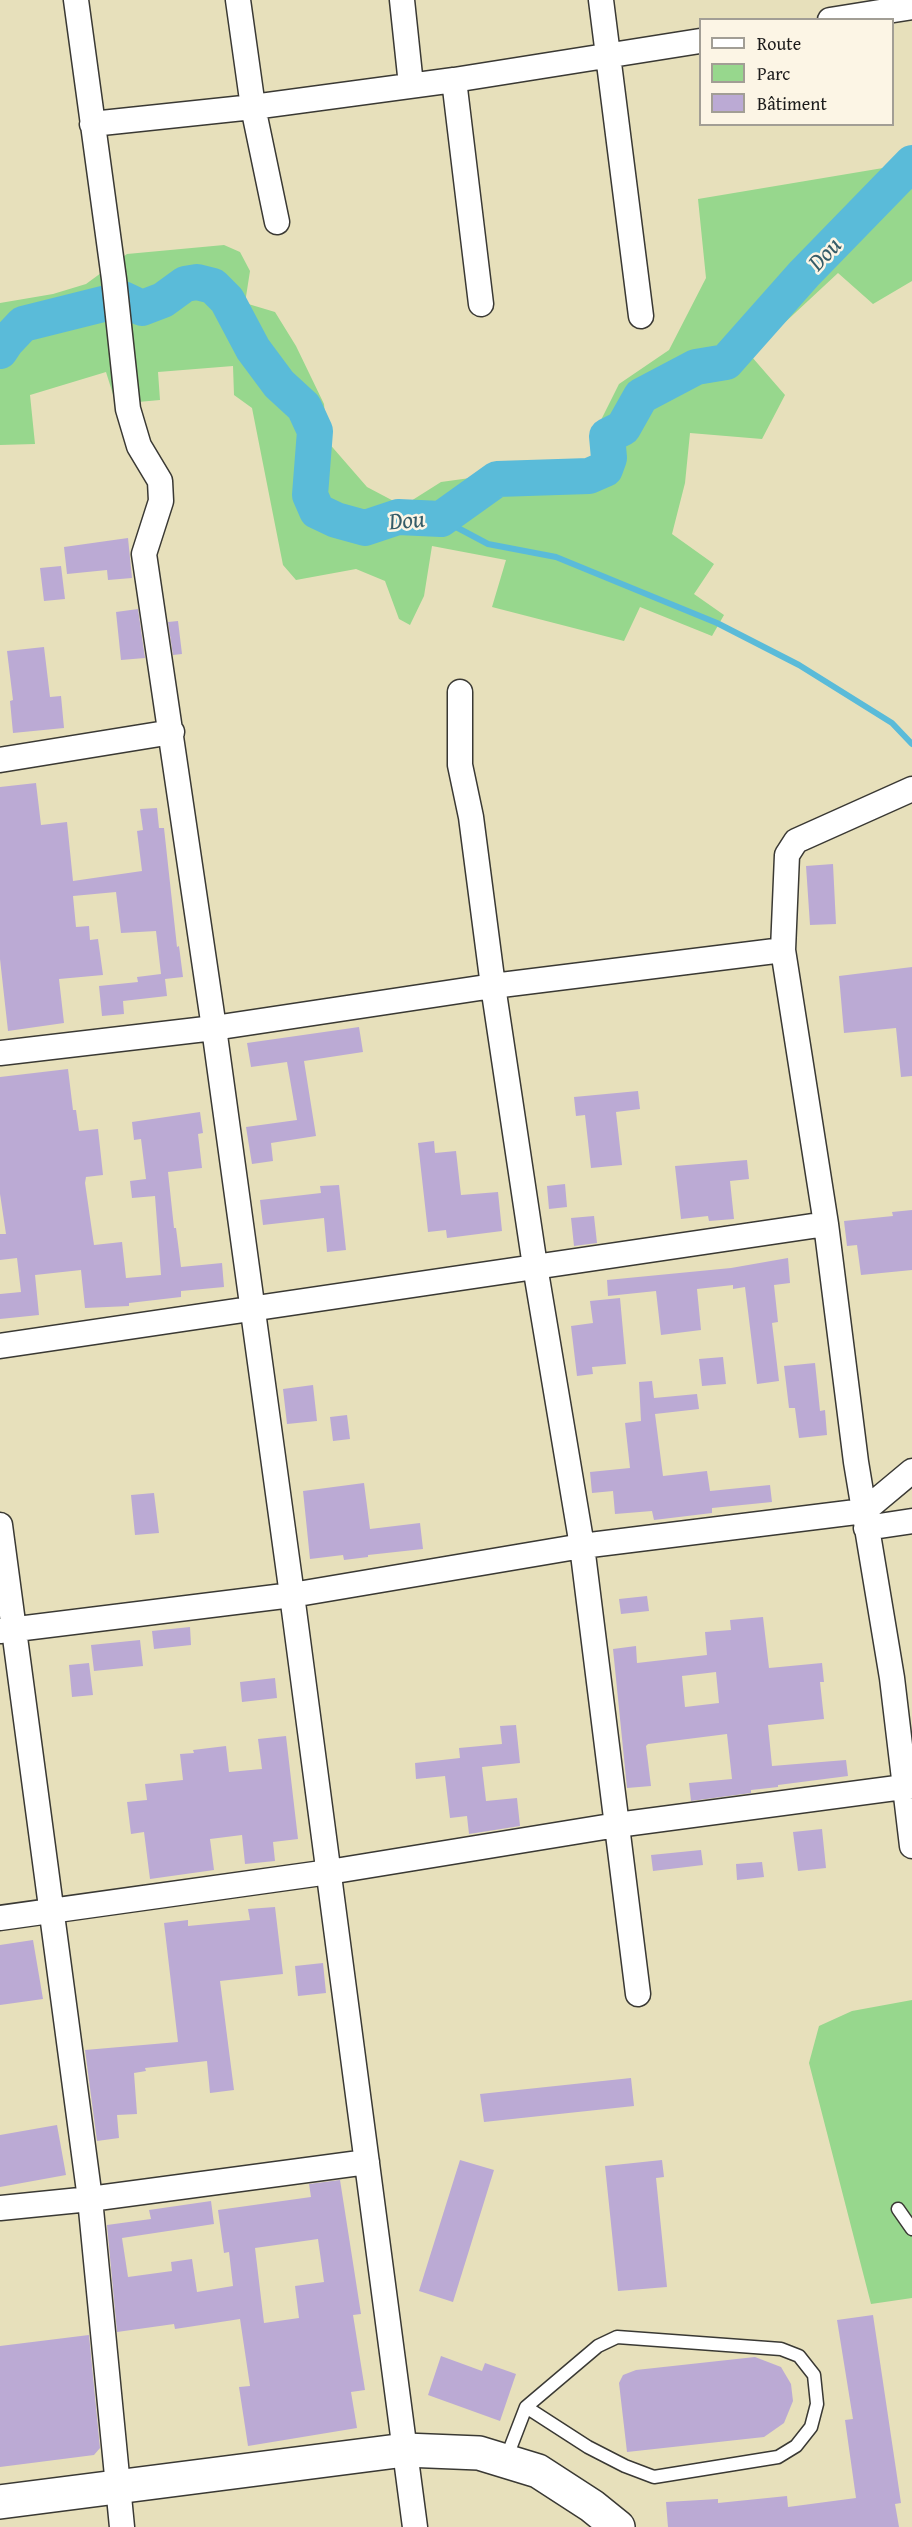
<!DOCTYPE html>
<meta charset="utf-8">
<style>
body{margin:0}
#map{position:relative;width:912px;height:2527px;overflow:hidden;background:#e7e0bb;font-family:"Gentium Book Plus",serif}
canvas{display:block}
.legend{position:absolute;left:699px;top:18px;width:195px;height:108px;box-sizing:border-box;background:#fcf5e5;border:2px solid #a29e95;margin:0;padding:8px 10px;list-style:none;font-size:18px;color:#1c1c1c}
.legend li{display:flex;align-items:center;gap:12px;height:30px}
.legend b{width:30px;border:2px solid #a29e95}
</style>
<div id="map">
<canvas width="912" height="2527"></canvas>
<ul class="legend">
<li><b style="height:8px;background:#fff"></b>Route</li>
<li><b style="height:16px;background:#97d78d"></b>Parc</li>
<li><b style="height:16px;background:#bbaad4"></b>Bâtiment</li>
</ul>
</div>
<script>
const ctx = document.querySelector('canvas').getContext('2d');
ctx.lineJoin = 'round';
function fillPath(path, color) { ctx.fillStyle = color; ctx.fill(path, 'evenodd'); }
const shape = rows => new Path2D(rows.map(r => 'M' + r).join(''));
function trace(path, color, width, dash) { ctx.strokeStyle = color; ctx.lineWidth = width; ctx.lineCap = dash ? 'butt' : 'round'; ctx.setLineDash(dash || []); ctx.stroke(path); }
function drawText(font, color, halo, rows, align = 'center') {
  ctx.font = font + ' "Gentium Book Plus",serif'; ctx.lineWidth = 5; ctx.setLineDash([]); ctx.textBaseline = 'middle'; ctx.strokeStyle = halo; ctx.fillStyle = color; for (const [text, x, y, turn = 0] of rows) {
    ctx.save(); ctx.translate(x, y); ctx.rotate((+turn || 0) * Math.PI / 180); ctx.textAlign = isNaN(turn) ? turn : align; if (halo) ctx.strokeText(text, 0, 0); ctx.fillText(text, 0, 0); ctx.restore();
  }
}
const green = shape([
 [912,147,912,281,873,304,838,273,780,327,771,320,745,349,785,395,762,439,690,433,685,483,672,534,714,564,694,594,724,615,712,636,640,607,624,641,492,607,506,560,432,546,424,596,410,625,399,619,385,581,356,569,296,580,283,565,252,408,234,395,233,366,158,372,160,400,116,404,106,372,30,395,35,444,0,445,0,303,53,294,86,284,127,254,224,245,240,252,250,271,245,303,275,312,296,346,324,404,327,441,367,487,403,506,441,482,601,460,601,420,619,384,669,350,706,278,698,199,889,167],
 [912,2000,912,2298,871,2304,809,2063,819,2026,852,2011]
]);
const stream = shape([
 [441,519,488,544,556,557,717,623,799,665,892,723,912,744]
]);
const river = shape([
 [0,351,6,342,23,324,123,299,142,308,163,300,185,284,197,282,213,286,227,300,253,349,279,384,304,407,315,431,310,495,317,511,336,520,365,528,398,517,441,519,497,479,589,476,605,469,609,458,607,436,623,428,641,396,696,367,726,362,804,274,912,163]
]);
const building = shape([
 [128,538,132,578,108,580,107,570,67,574,64,547],
 [61,566,65,599,44,601,40,568],
 [138,609,145,658,121,660,116,612],
 [178,621,182,654,173,655,168,622],
 [44,647,50,697,61,696,64,728,13,733,10,701,13,700,7,651],
 [36,783,41,825,67,822,73,881,142,871,137,831,143,830,140,809,157,808,159,828,164,828,177,947,179,946,183,977,165,979,167,996,123,1001,124,1014,102,1016,99,986,138,982,137,977,161,974,156,931,121,933,116,892,73,896,76,927,89,926,90,940,98,939,103,975,59,979,64,1023,8,1031,0,959,0,787],
 [833,864,836,924,810,925,806,866],
 [912,967,912,1076,901,1077,896,1028,844,1033,839,976],
 [359,1027,363,1052,304,1061,316,1136,271,1143,273,1161,252,1164,246,1127,297,1120,287,1062,251,1067,247,1043],
 [68,1069,73,1110,76,1110,79,1131,98,1129,103,1175,86,1177,85,1183,94,1245,122,1242,126,1278,161,1275,155,1196,132,1198,130,1181,146,1179,141,1139,134,1140,132,1122,200,1112,203,1133,198,1134,202,1168,168,1172,174,1228,176,1228,181,1267,222,1263,224,1287,181,1291,181,1297,129,1303,129,1306,85,1308,81,1270,35,1275,39,1315,0,1319,0,1294,21,1292,17,1258,0,1260,0,1234,6,1234,0,1194,0,1077],
 [638,1091,640,1109,616,1112,622,1165,591,1168,585,1115,576,1116,574,1097],
 [434,1141,435,1153,456,1151,461,1195,498,1192,502,1231,447,1238,446,1230,428,1232,418,1143],
 [747,1160,749,1179,730,1181,734,1219,709,1221,708,1216,681,1219,675,1166],
 [565,1184,567,1207,549,1209,547,1186],
 [339,1185,346,1250,327,1252,324,1218,263,1225,260,1200,321,1193,320,1186],
 [912,1210,912,1270,861,1275,857,1245,847,1246,844,1221,893,1216,892,1212],
 [594,1216,597,1243,574,1246,571,1218],
 [788,1258,790,1283,774,1285,778,1322,772,1323,779,1381,757,1384,745,1287,733,1289,733,1285,697,1289,701,1330,661,1335,656,1291,608,1296,607,1280,731,1268],
 [620,1298,626,1364,592,1367,593,1374,577,1376,571,1326,593,1323,590,1301],
 [723,1357,726,1384,702,1386,699,1359],
 [815,1363,820,1411,825,1410,827,1435,799,1438,795,1408,789,1408,784,1366],
 [652,1381,654,1398,697,1394,699,1409,655,1414,663,1476,707,1471,710,1491,770,1485,772,1502,712,1508,712,1513,654,1520,652,1511,615,1514,613,1491,592,1493,590,1472,630,1468,625,1423,641,1421,639,1382],
 [313,1385,317,1421,287,1424,283,1389],
 [347,1415,350,1439,333,1441,330,1417],
 [364,1483,370,1529,420,1523,423,1549,368,1555,368,1557,344,1560,343,1555,310,1559,303,1491],
 [154,1493,159,1533,135,1535,131,1495],
 [647,1596,649,1611,621,1614,619,1599],
 [763,1617,769,1668,822,1663,824,1682,820,1682,824,1719,768,1725,772,1766,846,1760,848,1776,778,1785,778,1787,751,1790,751,1793,691,1801,689,1783,732,1779,727,1734,648,1744,646,1746,651,1786,627,1788,613,1649,636,1646,637,1663,707,1655,705,1632,731,1630,730,1620],
 [716,1672,719,1703,685,1707,682,1676],
 [190,1627,191,1645,154,1649,152,1631],
 [140,1640,143,1666,94,1671,91,1645],
 [89,1663,93,1695,72,1697,69,1665],
 [275,1678,277,1698,242,1702,240,1682],
 [516,1725,520,1763,482,1767,486,1801,517,1798,520,1826,469,1834,467,1816,450,1818,445,1776,416,1779,415,1763,460,1758,459,1748,502,1744,500,1726],
 [286,1736,298,1839,273,1842,275,1861,245,1864,242,1835,210,1839,214,1870,150,1879,144,1832,131,1834,127,1802,147,1800,145,1784,183,1780,180,1754,194,1753,193,1750,226,1746,229,1772,262,1769,258,1739],
 [822,1829,826,1868,798,1871,793,1832],
 [701,1850,703,1865,653,1871,651,1855],
 [762,1862,764,1877,737,1880,736,1864],
 [275,1907,283,1974,220,1981,234,2090,210,2093,207,2061,145,2068,146,2071,134,2073,137,2114,117,2115,119,2138,97,2141,85,2050,178,2042,164,1923,188,1920,188,1926,250,1920,248,1909],
 [33,1940,43,1999,0,2005,0,1945],
 [323,1963,326,1993,298,1996,295,1966],
 [631,2078,634,2106,484,2122,480,2094],
 [57,2125,66,2175,0,2187,0,2135],
 [460,2160,494,2170,453,2302,419,2291],
 [662,2160,664,2177,656,2178,667,2287,618,2291,605,2166],
 [340,2180,361,2314,353,2315,365,2390,351,2392,357,2428,248,2446,239,2387,250,2386,240,2319,175,2329,174,2324,117,2332,107,2225,151,2219,149,2210,211,2201,214,2224,122,2238,128,2277,172,2271,171,2262,192,2259,197,2292,233,2286,229,2252,224,2253,218,2210,311,2197,309,2184],
 [318,2239,324,2282,295,2286,299,2318,264,2323,255,2248],
 [873,2315,901,2503,895,2504,899,2527,668,2527,666,2502,718,2499,718,2503,787,2496,788,2507,856,2498,845,2420,853,2419,837,2320],
 [89,2335,100,2448,94,2455,0,2467,0,2346],
 [441,2356,482,2371,485,2363,516,2374,500,2421,428,2395],
 [755,2357,781,2367,791,2384,793,2401,784,2423,764,2437,627,2452,619,2383,623,2375,636,2370]
]);
const service = shape([
 [898,2209,912,2229],
 [506,2459,526,2407,598,2346,617,2337,781,2349,799,2356,814,2375,817,2404,811,2427,796,2446,778,2457,654,2477,625,2466,588,2447,526,2407]
]);
const minor = shape([
 [76,0,114,279,128,409,139,446,160,481,161,501,144,554,214,1028,292,1595,415,2527],
 [238,0,253,107,277,222],
 [402,0,411,85],
 [601,0,641,316],
 [830,20,912,7],
 [454,80,481,304],
 [92,124,253,107,454,80,700,41],
 [460,692,460,765,471,817,493,986,535,1266,582,1546,638,1994],
 [0,760,172,732],
 [912,789,796,841,787,855,783,950,826,1224,856,1462,892,1678,912,1846],
 [0,1053,214,1028,493,986,783,950],
 [0,1346,826,1224],
 [0,1525,90,2199,122,2527],
 [866,1528,912,1521],
 [0,1631,292,1595,582,1546,864,1511,912,1471],
 [0,1918,329,1872,617,1825,912,1786],
 [0,2208,90,2199,367,2162]
]);
const primary = shape([
 [0,2502,405,2450,479,2453,538,2471,592,2506,618,2527]
]);
const waterNames = [
 ["Dou",826,255,-47],
 ["Dou",407,522,-5]
];
fillPath(green, '#97d78d');
trace(stream, '#5abbd9', 6);
trace(river, '#5abbd9', 36);
fillPath(building, '#bbaad4');
trace(service, '#3a3934', 15);
trace(minor, '#3a3934', 27);
trace(primary, '#3a3934', 36);
trace(service, '#fff', 12);
trace(minor, '#fff', 24);
trace(primary, '#fff', 33);
drawText('italic 24px', '#355c68', '#fcf5e5', waterNames);
</script>
